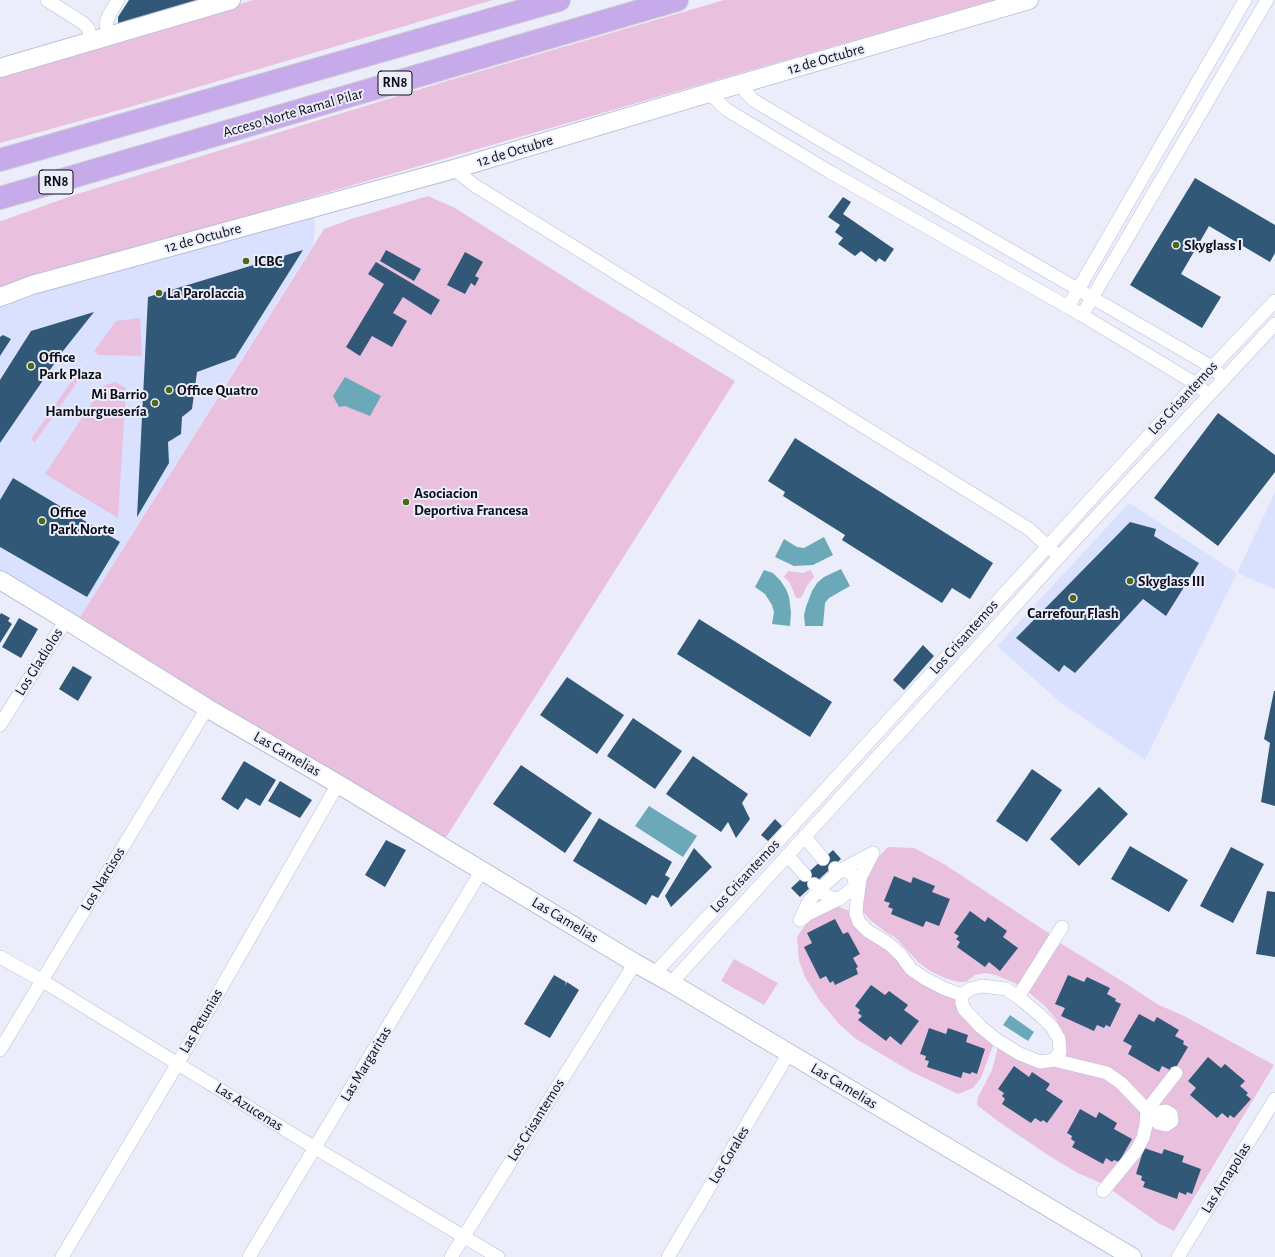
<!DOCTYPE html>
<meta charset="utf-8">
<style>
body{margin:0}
canvas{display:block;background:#ebeefa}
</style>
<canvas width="1275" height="1257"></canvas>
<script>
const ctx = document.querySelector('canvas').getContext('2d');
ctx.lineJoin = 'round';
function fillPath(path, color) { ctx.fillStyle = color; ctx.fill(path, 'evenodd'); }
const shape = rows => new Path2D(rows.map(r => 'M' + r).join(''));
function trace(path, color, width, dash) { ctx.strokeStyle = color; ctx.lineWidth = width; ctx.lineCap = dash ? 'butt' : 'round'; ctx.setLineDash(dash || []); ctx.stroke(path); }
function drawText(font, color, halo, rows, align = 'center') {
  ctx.font = font + ' "Alegreya Sans",sans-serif'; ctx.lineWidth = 4; ctx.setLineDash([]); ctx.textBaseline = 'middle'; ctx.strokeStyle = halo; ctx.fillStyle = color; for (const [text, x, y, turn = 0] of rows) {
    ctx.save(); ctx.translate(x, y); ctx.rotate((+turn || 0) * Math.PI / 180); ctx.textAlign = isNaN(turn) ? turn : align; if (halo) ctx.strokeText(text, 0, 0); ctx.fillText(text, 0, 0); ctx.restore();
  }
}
const built = shape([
 [314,214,315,230,313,245,77,622,0,576,0,305,33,291],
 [1275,492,1275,589,1237,573,1145,760,1060,702,997,646,1129,503,1237,573]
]);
const green = shape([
 [253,0,493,0,130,107,0,143,0,75],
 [724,0,993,0,146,245,41,272,0,287,0,221,1,221,77,194,460,77],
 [428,196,455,208,593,295,735,381,445,839,77,622,324,229,351,219],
 [140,318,142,356,98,355,94,351,116,321],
 [76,375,80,378,35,442,31,439],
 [115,382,126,388,118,518,45,474,103,386],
 [811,570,814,577,807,586,801,598,796,598,790,583,784,577,788,571,803,573],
 [888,847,914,848,944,864,1050,934,1019,985,996,975,985,973,975,975,966,982,959,982,945,978,930,971,918,962,895,937,887,933,870,920,863,912,862,900,867,871,872,864],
 [839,907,847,910,855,915,907,963,948,987,985,1039,994,1043,981,1078,973,1088,958,1094,910,1071,856,1039,839,1024,820,1001,805,977,799,961,797,937,808,921,825,911],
 [1060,943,1122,981,1157,1004,1184,1016,1274,1065,1174,1231,1158,1223,1103,1184,1078,1173,1051,1157,999,1122,977,1105,978,1097,992,1070,998,1047,1004,1048,1036,1063,1058,1065,1069,1069,1096,1071,1112,1077,1139,1103,1147,1119,1152,1122,1156,1128,1163,1130,1171,1129,1178,1121,1176,1114,1174,1108,1168,1105,1156,1106,1152,1103,1163,1090,1173,1071,1145,1101,1121,1077,1112,1071,1102,1067,1064,1060,1060,1050,1064,1042,1062,1030,1055,1018,1044,1005,1028,992],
 [734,959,778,983,764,1005,721,981]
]);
const water = shape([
 [345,377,381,396,370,416,345,406,339,407,333,396],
 [824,537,833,555,813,565,794,566,775,557,784,539,797,547,804,548],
 [841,569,850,586,829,598,825,603,823,626,805,626,804,615,806,607,812,591,817,583,824,577],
 [764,570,773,573,780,580,786,589,789,597,791,612,790,626,772,624,774,612,772,605,765,594,755,587],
 [649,806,697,836,683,857,635,826],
 [1010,1015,1034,1032,1028,1041,1003,1025]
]);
const building = shape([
 [129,0,203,0,118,26,118,17],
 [1195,178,1275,225,1275,253,1270,262,1209,226,1181,274,1221,297,1202,328,1130,285],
 [843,197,851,202,843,214,894,249,885,262,879,258,876,262,861,251,855,256,838,244,843,238,835,232,840,225,828,217],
 [303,250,235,358,197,372,192,409,182,417,181,434,168,442,169,463,137,517,148,297],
 [386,250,421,269,414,281,380,261],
 [465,252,483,262,475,276,479,278,475,286,471,283,465,294,447,285],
 [376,262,440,300,431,315,403,297,393,313,407,321,392,347,372,336,360,356,346,347,384,284,368,274],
 [94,312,63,351,0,443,0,380,31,331],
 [3,335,11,339,0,356,0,337],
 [1218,413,1275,455,1275,472,1218,546,1154,498],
 [795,438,993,563,970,599,952,588,942,603,842,540,845,535,783,496,785,492,768,481],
 [13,478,120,542,87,597,0,547,0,500],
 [1130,522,1156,529,1154,536,1199,563,1166,616,1143,599,1075,673,1064,665,1059,672,1016,638],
 [1,613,10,618,8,621,12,624,0,643,0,615],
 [19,618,38,629,21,658,2,647],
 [699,619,832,702,810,737,677,654],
 [923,645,934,656,904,690,893,680],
 [73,666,92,677,78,701,59,689],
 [567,677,624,715,597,754,540,715],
 [1274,691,1275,691,1275,806,1261,802,1270,743,1264,739],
 [633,718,682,751,655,789,607,756],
 [693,756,748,794,742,803,750,819,736,838,728,822,721,832,666,794],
 [244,761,276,780,260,806,246,798,238,810,221,799],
 [521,765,592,813,565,853,493,804],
 [1032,769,1062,790,1027,842,996,821],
 [280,781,312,800,300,818,268,801],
 [1099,787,1128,814,1079,866,1050,839],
 [599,818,672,862,665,875,670,878,658,898,652,895,646,905,573,861],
 [775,819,782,826,768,841,761,835],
 [386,840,406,850,385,887,365,875],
 [1130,846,1188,880,1169,912,1111,879],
 [1231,847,1264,864,1233,923,1200,906],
 [694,848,712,867,671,907,665,896],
 [833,850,841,859,800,897,791,888],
 [894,876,911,883,913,877,935,886,932,892,950,899,939,926,926,921,923,927,891,914,893,909,888,907,890,903,884,901],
 [1267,891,1275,892,1275,957,1256,954],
 [970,911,985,922,988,917,1007,931,1003,937,1018,948,1000,971,989,962,985,967,957,947,960,942,956,939,959,936,954,933],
 [835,919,843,934,848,932,860,954,853,958,858,967,856,968,858,974,835,985,833,981,830,983,826,976,820,979,804,947,812,943,807,933],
 [554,975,566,982,565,986,567,982,579,990,550,1038,524,1024],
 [1068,975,1084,982,1087,977,1110,988,1107,994,1116,999,1115,1001,1121,1004,1110,1027,1106,1025,1104,1028,1097,1025,1094,1031,1061,1016,1065,1008,1055,1004],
 [871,985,885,995,889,991,908,1005,904,1010,919,1021,901,1045,890,1036,886,1041,858,1020,862,1016,858,1013,860,1010,855,1006],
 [1139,1014,1154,1022,1157,1017,1179,1030,1175,1036,1184,1041,1183,1044,1188,1047,1175,1069,1171,1067,1170,1070,1162,1066,1159,1072,1128,1054,1132,1046,1123,1041],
 [929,1028,946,1034,948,1028,968,1035,966,1042,985,1049,977,1074,972,1072,970,1074,963,1072,961,1078,927,1067,929,1061,925,1060,926,1056,920,1054],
 [1208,1057,1221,1068,1225,1064,1245,1081,1240,1086,1248,1093,1246,1095,1251,1099,1234,1118,1230,1115,1228,1118,1222,1113,1217,1118,1190,1095,1196,1088,1188,1081],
 [1014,1066,1029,1077,1032,1072,1050,1084,1046,1090,1063,1101,1047,1123,1043,1120,1041,1122,1035,1118,1031,1123,1002,1104,1005,1099,1002,1096,1004,1093,998,1089],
 [1080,1109,1096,1118,1099,1112,1117,1123,1114,1129,1132,1139,1119,1162,1114,1160,1112,1162,1106,1158,1103,1164,1072,1147,1075,1142,1071,1139,1072,1136,1067,1133],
 [1144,1148,1162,1154,1164,1149,1184,1156,1182,1162,1201,1169,1192,1194,1187,1192,1186,1195,1179,1192,1177,1199,1143,1187,1145,1182,1141,1180,1142,1176,1136,1174]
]);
const street = shape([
 [47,0,83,23,88,28,92,41],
 [108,36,106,23,109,15,118,0],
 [740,85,753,100,841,152,1212,367,1218,373],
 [709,93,727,110,830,172,1082,315,1196,384,1202,389],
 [454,169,474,185,1029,529,1053,551],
 [1068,307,1245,0],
 [1082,315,1267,0],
 [0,725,66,620],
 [804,836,823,859],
 [787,855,805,875],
 [860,880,857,901,856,914,859,922,868,931,889,944,900,954,911,969,924,978,943,988,962,995,962,1003,964,1009,981,1027,997,1040,1020,1054,1040,1062,1054,1060,1107,1073,1121,1083,1147,1110,1146,1125,1143,1138,1136,1151,1103,1191],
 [814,884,824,894,831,898,839,899,856,886,853,875,849,872,835,868],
 [856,886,873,853],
 [800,920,809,901,819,890,841,870,873,853],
 [800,920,808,914,839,899],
 [0,957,41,980,315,1148,498,1257],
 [654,974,782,837,1196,384,1275,301],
 [671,983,977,648,1059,557,1275,324],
 [962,995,970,989,982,986,1006,989,1018,997,1040,1015,1052,1027,1059,1039,1060,1052,1054,1060],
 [1018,997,1062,927],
 [0,1050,207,708],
 [1151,1113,1166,1111,1171,1114,1172,1121,1166,1125,1158,1123,1151,1113,1147,1110,1176,1073],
 [62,1257,178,1063,338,784],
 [249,1257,482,870],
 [451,1257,635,963],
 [668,1257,789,1053],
 [1178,1257,1275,1099]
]);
const secondary = shape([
 [0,68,231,0],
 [0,297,32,285,454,169,709,93,1029,0],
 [0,580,66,620,207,708,338,784,635,963,671,983,1132,1257]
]);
const highway = shape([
 [0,160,559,0],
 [0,198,677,0]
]);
const markers = [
 [1176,245,4,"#506716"],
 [246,261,4,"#506716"],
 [159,293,4,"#506716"],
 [31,366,4,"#506716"],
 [169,390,4,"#506716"],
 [155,403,4,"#506716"],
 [406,502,4,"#506716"],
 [42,521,4,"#506716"],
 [1130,581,4,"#506716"],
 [1073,598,4,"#506716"]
];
const shields = [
 [395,83,34],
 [56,182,34]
];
const shieldNames = [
 ["RN8",395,83],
 ["RN8",56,182]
];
const streetNames = [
 ["12 de Octubre",826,59,-16],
 ["Acceso Norte Ramal Pilar",293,113,-16],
 ["12 de Octubre",515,151,-17],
 ["12 de Octubre",203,238,-15],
 ["Los Crisantemos",1183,398,-47],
 ["Los Crisantemos",964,637,-48],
 ["Los Gladiolos",39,662,-58],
 ["Las Camelias",287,754,30],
 ["Los Crisantemos",745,876,-47],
 ["Los Narcisos",103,879,-59],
 ["Las Camelias",565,920,31],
 ["Las Petunias",201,1021,-60],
 ["Las Margaritas",366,1064,-59],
 ["Las Camelias",844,1086,31],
 ["Las Azucenas",249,1107,32],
 ["Los Crisantemos",536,1120,-58],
 ["Los Corales",729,1155,-59],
 ["Las Amapolas",1226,1178,-58]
];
const poiNames = [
 ["Skyglass I",1184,245],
 ["ICBC",254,261],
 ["La Parolaccia",167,293],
 ["Office",39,357],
 ["Park Plaza",39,374],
 ["Office Quatro",177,390],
 ["Mi Barrio",147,394,"right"],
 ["Hamburguesería",147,411,"right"],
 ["Asociacion",414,493],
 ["Deportiva Francesa",414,510],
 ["Office",50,512],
 ["Park Norte",50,529],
 ["Skyglass III",1138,581],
 ["Carrefour Flash",1073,613,"center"]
];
fillPath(built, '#dae1fe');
fillPath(green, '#e9c1de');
fillPath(water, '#6ba9b8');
fillPath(building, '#325878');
trace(street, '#b7beda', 14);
trace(secondary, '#b7beda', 20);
trace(highway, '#cecfd1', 24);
trace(street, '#fff', 13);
trace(secondary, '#fff', 18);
trace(highway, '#c7aae9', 22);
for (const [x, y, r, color] of markers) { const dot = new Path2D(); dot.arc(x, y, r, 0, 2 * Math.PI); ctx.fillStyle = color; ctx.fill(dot); trace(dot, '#ebeefa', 1.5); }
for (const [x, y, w] of shields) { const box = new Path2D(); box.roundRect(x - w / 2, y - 12, w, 24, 3); ctx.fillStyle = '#ebeefa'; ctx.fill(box); trace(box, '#0b0d17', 1); }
drawText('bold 14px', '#0b0d17', null, shieldNames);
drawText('15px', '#0b0d17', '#ebeefa', streetNames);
drawText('bold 15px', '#0b0d17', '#ebeefa', poiNames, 'left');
</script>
